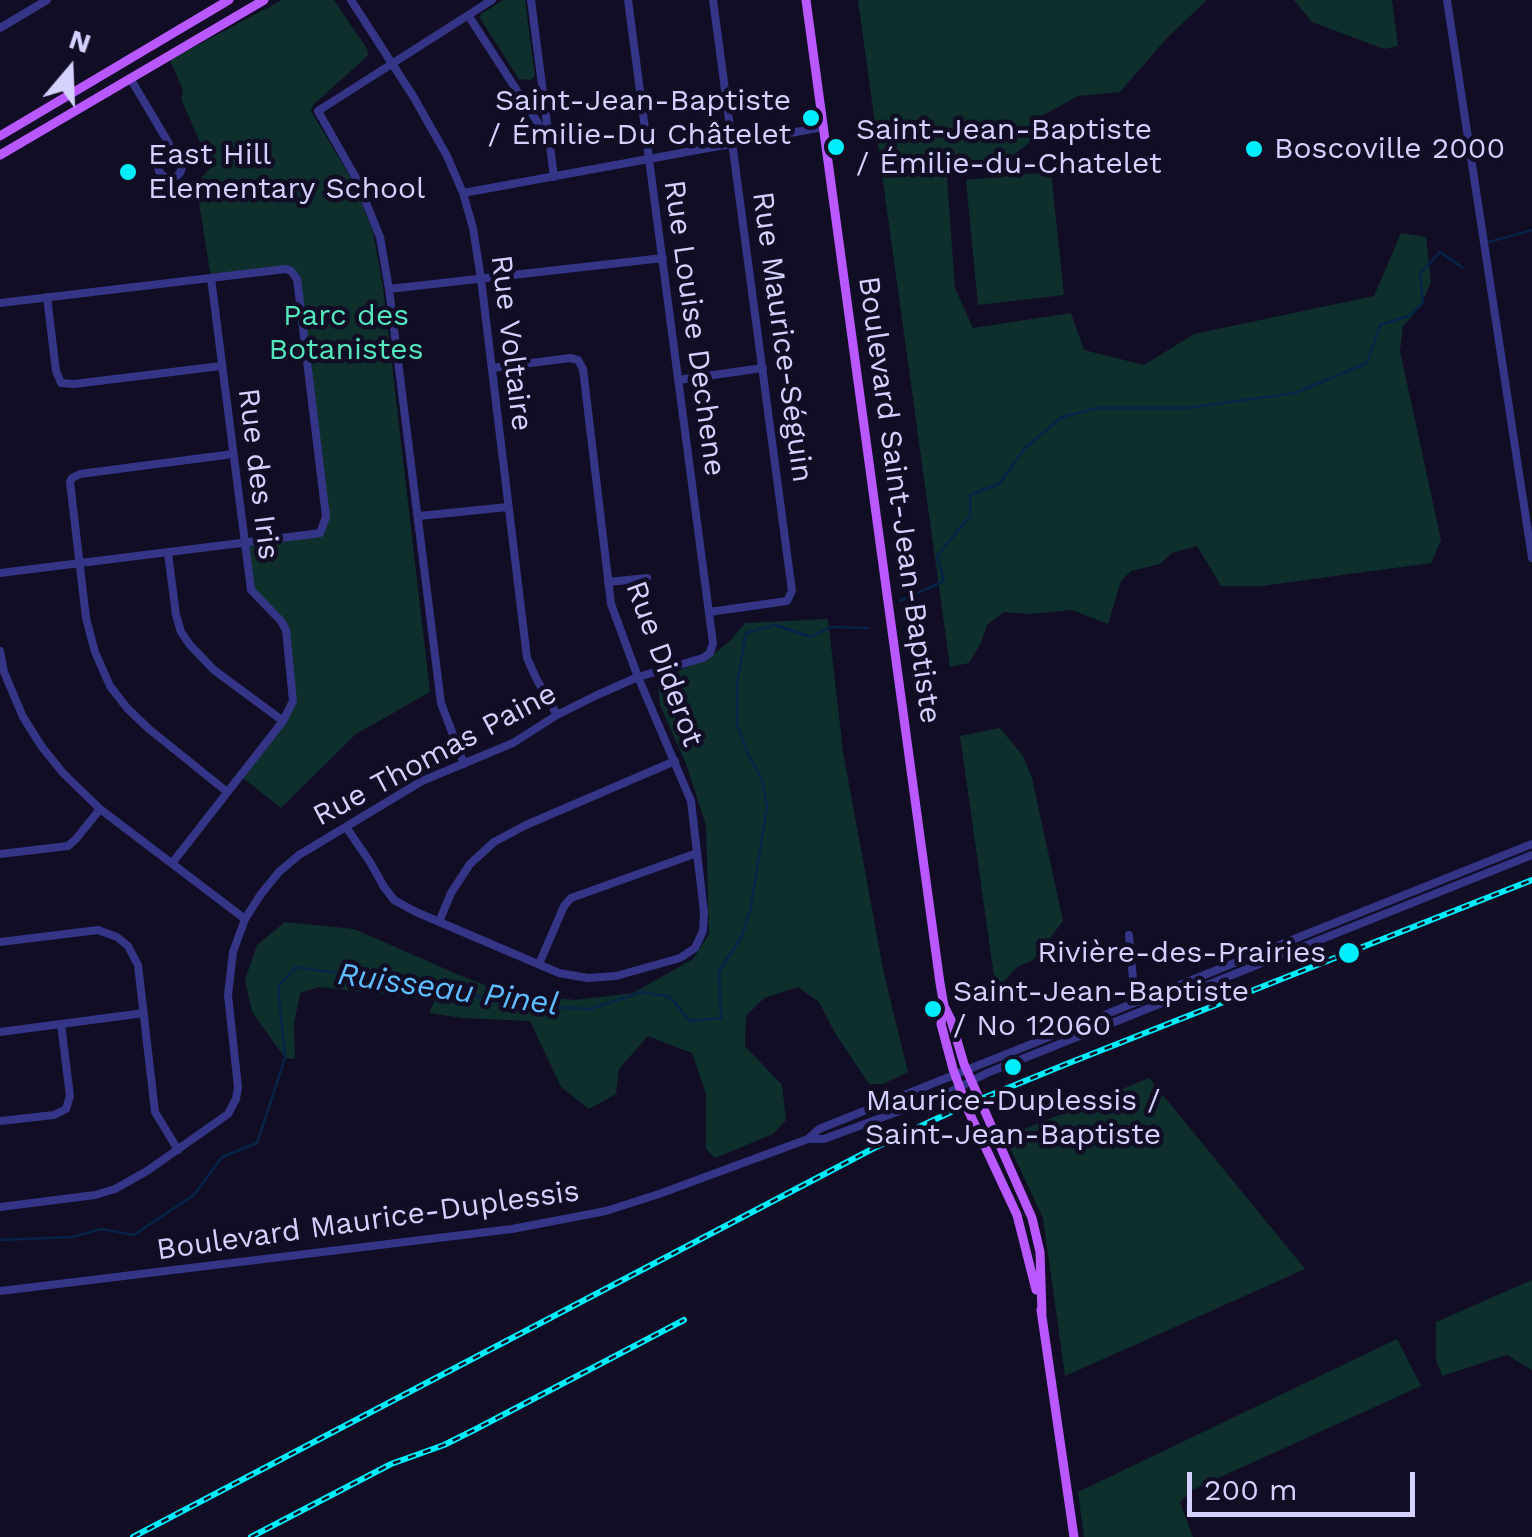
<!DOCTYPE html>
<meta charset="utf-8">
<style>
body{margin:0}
#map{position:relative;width:1532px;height:1537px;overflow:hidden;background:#100d25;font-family:"Work Sans",sans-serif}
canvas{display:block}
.north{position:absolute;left:20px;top:20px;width:100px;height:100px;-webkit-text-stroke:8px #100d25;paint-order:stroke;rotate:19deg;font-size:28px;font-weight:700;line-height:40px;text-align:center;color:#d4d1ff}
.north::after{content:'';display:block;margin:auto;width:35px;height:45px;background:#d4d1ff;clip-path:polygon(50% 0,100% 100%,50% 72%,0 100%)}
.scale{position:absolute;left:1187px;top:1472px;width:228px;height:45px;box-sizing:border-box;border:5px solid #d4d1ff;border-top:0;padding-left:12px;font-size:30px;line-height:35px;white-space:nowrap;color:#d4d1ff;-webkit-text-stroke:8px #100d25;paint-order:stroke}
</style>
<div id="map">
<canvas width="1532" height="1537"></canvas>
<div class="north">N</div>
<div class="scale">200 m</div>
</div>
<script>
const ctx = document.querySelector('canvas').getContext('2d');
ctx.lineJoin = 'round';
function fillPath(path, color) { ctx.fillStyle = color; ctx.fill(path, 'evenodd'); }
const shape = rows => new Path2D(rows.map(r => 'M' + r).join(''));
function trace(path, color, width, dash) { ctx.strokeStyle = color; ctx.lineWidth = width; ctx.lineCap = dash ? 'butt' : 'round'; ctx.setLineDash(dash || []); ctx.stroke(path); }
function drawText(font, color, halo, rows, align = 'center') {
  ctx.font = font + ' "Work Sans",sans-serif'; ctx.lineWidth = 9; ctx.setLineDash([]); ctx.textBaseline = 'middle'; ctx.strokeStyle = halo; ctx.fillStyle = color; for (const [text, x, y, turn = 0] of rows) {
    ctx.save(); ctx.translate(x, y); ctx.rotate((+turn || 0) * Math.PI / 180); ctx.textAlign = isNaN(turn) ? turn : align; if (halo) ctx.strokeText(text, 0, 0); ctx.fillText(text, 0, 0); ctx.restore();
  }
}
const green = shape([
 [282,0,334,0,367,49,368,55,363,60,313,105,311,111,351,178,373,231,383,287,430,692,356,734,281,808,239,775,293,701,293,685,281,621,251,590,243,543,319,534,324,527,297,279,286,269,211,278,196,184,211,167,181,99,183,90,170,60],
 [503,0,525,0,535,76,530,80,519,79,480,18,481,14],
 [858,0,1207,0,1166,39,1120,92,1078,96,1040,117,1029,143,1008,159,958,165,947,179,955,288,973,328,1071,313,1084,350,1144,365,1194,334,1374,296,1401,233,1426,237,1431,282,1421,306,1403,326,1400,351,1441,540,1431,563,1261,586,1221,586,1197,546,1172,553,1160,564,1131,571,1121,581,1108,624,1072,610,1029,614,1004,612,987,625,981,643,969,663,950,667],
 [1294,0,1392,0,1398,46,1384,49,1312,22],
 [1051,172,1064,295,978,305,966,180],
 [828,619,843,752,884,974,908,1072,883,1084,869,1084,835,1033,819,1002,798,987,764,998,746,1016,745,1046,782,1085,786,1120,773,1134,715,1158,706,1149,706,1094,692,1053,648,1036,619,1069,616,1094,589,1109,561,1087,530,1021,462,1018,429,1013,435,1000,319,987,300,993,294,1024,295,1059,285,1058,252,1012,245,980,257,945,285,922,354,929,459,975,493,988,497,991,575,1000,633,993,693,959,709,934,706,825,686,764,660,705,658,686,674,673,710,657,731,640,745,623],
 [1000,728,1023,756,1032,778,1063,921,1033,960,1017,967,996,990,960,736],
 [1149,1078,1305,1269,1065,1376,1043,1218,1005,1137],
 [1532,1280,1532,1370,1507,1355,1442,1376,1436,1360,1436,1322],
 [1397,1339,1421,1386,1192,1490,1180,1502,1193,1537,1084,1537,1078,1492]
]);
const stream = shape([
 [1489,242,1532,230],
 [900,601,944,581,937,556,970,516,970,495,999,484,1025,448,1062,417,1097,408,1187,408,1295,393,1367,363,1380,325,1411,315,1423,302,1420,273,1440,252,1463,268],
 [0,1240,72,1237,101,1229,134,1235,194,1195,222,1157,257,1143,285,1058,278,986,296,967,452,990,510,1005,590,1009,642,992,670,997,690,1021,721,1018,719,971,741,938,750,911,767,807,762,780,747,752,737,724,737,683,746,633,775,625,811,637,831,627,868,628]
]);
const minor = shape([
 [351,0,413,96,447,156,463,193,473,228,481,279,527,658,536,678,557,715],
 [531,0,554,177],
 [1447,0,1532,558],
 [468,15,547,137],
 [0,28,47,0],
 [130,78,168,142,173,154],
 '158 166a12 12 0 1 1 24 0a12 12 0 1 1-24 0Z',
 [463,193,823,127],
 [389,289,663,258],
 [47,297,56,371,61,383,74,384,221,366],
 [0,303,286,269,291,271,297,279,326,517,320,533,313,534,0,573],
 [678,380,763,368],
 [419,516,508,507],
 [168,553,176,615,181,632,190,645,214,670,283,721],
 [608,582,647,578],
 [709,612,787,601,792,591,713,0],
 [0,651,4,672,23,717,42,747,63,773,100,809,245,919],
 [464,764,441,703,389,289,380,237,356,178,318,111,492,0],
 [226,791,149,729,127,708,110,686,95,652,86,618,70,482,72,478,80,474,233,454],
 [346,827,370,862,384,887,394,900,416,912,559,973,588,978,616,976,680,958,695,948,703,931,704,912,691,801,638,677,611,604,583,369,578,360,570,358,492,368],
 [0,854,68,846,76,839,100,809],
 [173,862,283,721,293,701,286,630,281,621,251,590,211,278],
 [439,922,451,893,470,864,494,842,526,825,675,761],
 [1129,935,1134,990,1139,1002],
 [0,942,98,930,117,937,128,946,138,965,155,1112,178,1150],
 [539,964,564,906,571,898,697,853],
 [0,1032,144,1013],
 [0,1121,54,1115,66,1109,70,1096,61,1024],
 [808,1139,819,1129,1532,844],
 [0,1207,95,1195,115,1189,147,1171,228,1114,236,1099,238,1087,228,995,233,952,245,919,261,894,279,872,299,855,422,781,513,743,557,715,597,695,638,677,703,658,710,653,713,643,628,0],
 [0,1291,512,1229,606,1211,659,1194,808,1139,824,1139,948,1093,987,1073,1532,855]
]);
const major = shape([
 [806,0,940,983,944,1006,951,1020,964,1064,1032,1218,1040,1252,1042,1313],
 [0,136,229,0],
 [0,155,264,0],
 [944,1008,941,1024,953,1069,968,1110,1017,1215,1036,1290],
 [1041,1310,1074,1537]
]);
const rail = shape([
 [133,1537,876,1147,966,1105,1069,1063,1532,880],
 [251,1537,391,1464,444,1445,476,1429,684,1320]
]);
const markers = [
 [811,118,10,"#00eefc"],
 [836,147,10,"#00eefc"],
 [1254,149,10,"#00eefc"],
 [128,172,10,"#00eefc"],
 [1349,953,12,"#00eefc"],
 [933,1009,10,"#00eefc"],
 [1013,1067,10,"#00eefc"]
];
const poiNames = [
 ["Saint-Jean-Baptiste",791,101,"right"],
 ["/ Émilie-Du Châtelet",791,135,"right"],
 ["Saint-Jean-Baptiste",856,130],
 ["/ Émilie-du-Chatelet",856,164],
 ["Boscoville 2000",1274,149],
 ["East Hill",148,155],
 ["Elementary School",148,189],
 ["Rivière-des-Prairies",1326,953,"right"],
 ["Saint-Jean-Baptiste",953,992],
 ["/ No 12060",953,1026],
 ["Maurice-Duplessis /",1013,1101,"center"],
 ["Saint-Jean-Baptiste",1013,1135,"center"]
];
const parkNames = [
 ["Parc des",346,316],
 ["Botanistes",346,350]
];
const streetNames = [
 ["Rue Louise Dechene",694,328,82],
 ["Rue Maurice-Séguin",782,337,82],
 ["Rue Voltaire",511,343,83],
 ["Rue des Iris",258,474,83],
 ["Boulevard Saint-Jean-Baptiste",899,500,82],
 ["Rue Diderot",664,664,70],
 ["Rue Thomas Paine",435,755,-28],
 ["Boulevard Maurice-Duplessis",368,1221,-8]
];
const waterNames = [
 ["Ruisseau Pinel",448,990,8]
];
fillPath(green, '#0f2f2d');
trace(stream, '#082348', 2.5);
trace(minor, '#353587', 8);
trace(major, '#b958ff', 9);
trace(rail, '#00eefc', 6);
trace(rail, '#100d25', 2.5, [8]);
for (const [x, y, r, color] of markers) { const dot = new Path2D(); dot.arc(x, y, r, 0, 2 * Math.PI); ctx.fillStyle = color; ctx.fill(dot); trace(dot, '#100d25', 4); }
drawText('30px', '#d4d1ff', '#100d25', poiNames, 'left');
drawText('30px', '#54e7bc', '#100d25', parkNames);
drawText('30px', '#d4d1ff', '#100d25', streetNames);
drawText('italic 32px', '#5fbcff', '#100d25', waterNames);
</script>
